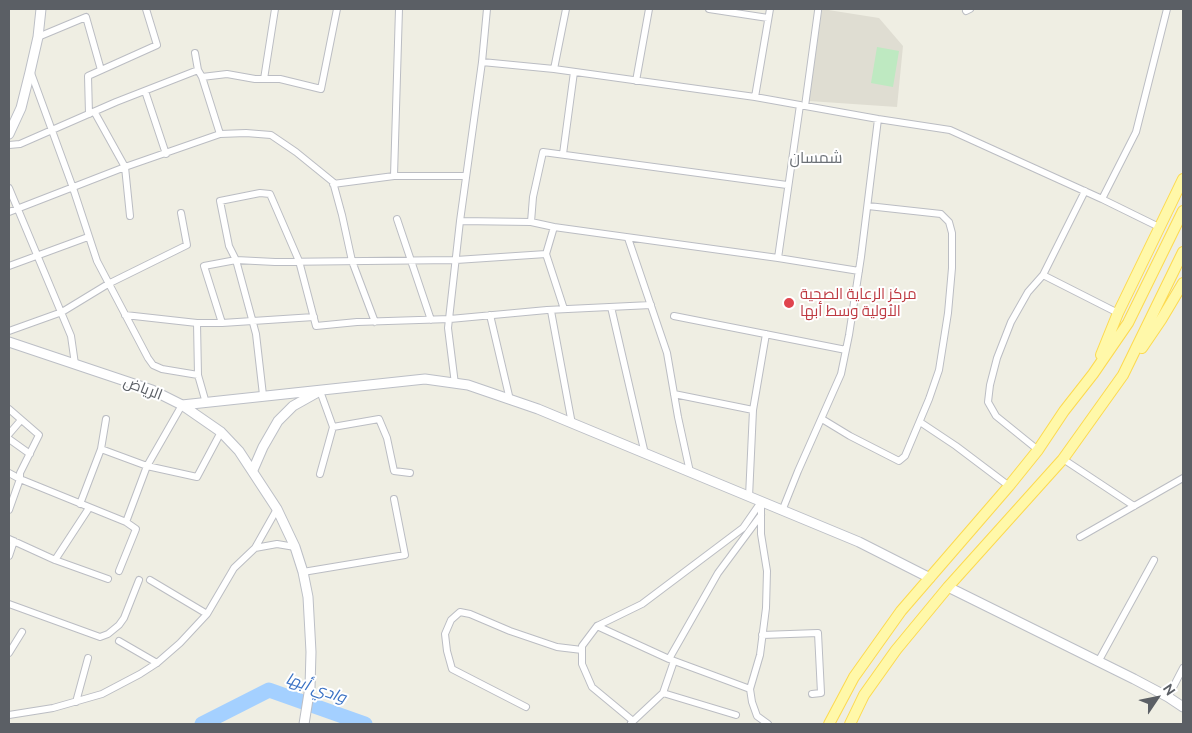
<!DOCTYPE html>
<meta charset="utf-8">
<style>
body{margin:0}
#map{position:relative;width:1192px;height:733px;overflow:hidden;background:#efeee3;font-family:Ubuntu,sans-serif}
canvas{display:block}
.frame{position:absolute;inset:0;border:10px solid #5b5f65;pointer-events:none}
.north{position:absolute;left:1132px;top:673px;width:50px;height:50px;-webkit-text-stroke:4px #fff;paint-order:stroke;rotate:56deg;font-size:14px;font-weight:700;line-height:20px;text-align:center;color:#5b5f65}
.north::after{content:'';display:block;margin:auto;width:18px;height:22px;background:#5b5f65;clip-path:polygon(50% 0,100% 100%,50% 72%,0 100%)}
</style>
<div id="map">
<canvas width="1192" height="733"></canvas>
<div class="frame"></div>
<div class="north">N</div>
</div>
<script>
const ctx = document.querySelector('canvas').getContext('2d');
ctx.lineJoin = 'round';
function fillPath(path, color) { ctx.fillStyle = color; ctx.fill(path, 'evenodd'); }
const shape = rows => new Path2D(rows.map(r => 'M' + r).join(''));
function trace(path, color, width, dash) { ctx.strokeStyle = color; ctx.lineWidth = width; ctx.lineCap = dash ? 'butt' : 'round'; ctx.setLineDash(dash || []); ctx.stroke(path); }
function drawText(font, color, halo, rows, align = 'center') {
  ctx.font = font + ' Ubuntu,Cairo,sans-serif'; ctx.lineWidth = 4; ctx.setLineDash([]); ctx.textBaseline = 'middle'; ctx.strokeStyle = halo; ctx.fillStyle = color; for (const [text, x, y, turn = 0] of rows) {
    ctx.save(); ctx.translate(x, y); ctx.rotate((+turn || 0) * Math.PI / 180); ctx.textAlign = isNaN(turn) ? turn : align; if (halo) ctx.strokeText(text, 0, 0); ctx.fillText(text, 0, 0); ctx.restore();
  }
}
const education = shape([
 [822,9,879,18,903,46,897,107,809,101]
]);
const green = shape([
 [877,47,899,51,893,87,871,83]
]);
const river = shape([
 [202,724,269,690,365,724]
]);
const street = shape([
 [709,9,768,18],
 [966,11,970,9],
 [38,37,86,17,101,70],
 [195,53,198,70,202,77,220,134],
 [482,62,554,69,755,97,878,119,950,130,1102,199,1159,227],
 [554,69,566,9],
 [31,73,73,188,97,261,148,358,153,365,162,369,198,375],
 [202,77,227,74,255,79,280,79,321,89,337,9],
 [264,79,275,9],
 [636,81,649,9],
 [145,91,166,154],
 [755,97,770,9],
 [805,106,818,11],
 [89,114,88,76,157,45,146,9],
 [9,145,20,144,116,102,198,70],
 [563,154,574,72],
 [394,176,399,9],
 [333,184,394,176,466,176],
 [9,188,71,336,75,364],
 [1102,199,1136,132,1167,9],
 [9,212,125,167,95,113],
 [130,216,125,167,220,134,246,133,271,135,296,152,333,182,342,215,352,261,375,322],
 [397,219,431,320],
 [460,221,531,222,554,227,778,258,859,271],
 [531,222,533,197,543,152,787,185],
 [554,227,546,254,564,309],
 [628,238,667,353,678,417,690,472],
 [778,258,800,105],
 [9,266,88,237],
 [1043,275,1085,191],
 [611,307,645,454],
 [551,311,572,424],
 [125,315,197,323,222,323,314,317],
 [490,315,510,400],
 [674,316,846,350],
 [197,323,198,375,206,403],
 [222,323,204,266,236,260,275,262,456,260,546,254],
 [9,331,62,312,108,284,187,245,181,213],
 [455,384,448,328,460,221,482,62,487,9],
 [320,391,333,427,320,474],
 [674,394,753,410],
 [263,395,256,334,236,260,229,246,220,201,260,193,270,194,299,261,316,326,357,322,450,319,547,310,651,305],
 [9,409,39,435,20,473,20,479,126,522],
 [822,419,850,436,899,461,905,456,929,399,939,370,948,313,952,268,952,233,949,222,941,214,868,206],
 [920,422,956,446,1009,486],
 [333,427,379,419,387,438,394,471,410,473],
 [9,434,21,420],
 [9,439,30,454],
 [101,449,147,466,197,477,221,432],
 [1038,450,996,416,988,402,990,385,997,358,1011,322,1028,292,1043,275,1118,313],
 [1063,459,1134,506],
 [9,473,20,479,9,510],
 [749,497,753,410,766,334],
 [761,503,761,534,767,571,766,608,760,655,750,689,752,702,757,716,768,724],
 [80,504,101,449,106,419],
 [277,509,255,548,277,544,295,547],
 [782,511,798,471,841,374,849,335,861,257,878,119],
 [1080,537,1183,478],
 [9,539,55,560,108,579],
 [9,556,14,541],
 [55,560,89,508],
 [119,571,136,529,126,522,147,466,182,405],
 [303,572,405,555,394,499],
 [150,580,207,614],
 [9,604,100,637,108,634,119,625,124,618,139,580],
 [597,626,669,659,750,689],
 [762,635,818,633,821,693,812,694],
 [119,641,157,663],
 [9,653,22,632],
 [669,659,718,573,761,515],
 [1098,662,1154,560],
 [663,693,736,715],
 [1168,697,1183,668],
 [76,702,88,658],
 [526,707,452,669,447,651,445,634,451,620,460,612,470,614,510,631,557,647,582,650],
 [9,715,53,708,102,694,140,674,157,663,180,643,207,614,234,568,255,548],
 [633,721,592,687,582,664,582,646,597,626,642,604,743,528,761,502],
 [631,723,663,693,674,661]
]);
const secondary = shape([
 [9,134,21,108,30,72,38,37,41,9],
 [9,342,152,390,182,405,221,432,239,451,277,509,295,547,303,572,308,597,311,652,310,687,304,724],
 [182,405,425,379,468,385,538,409,859,542,930,578],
 [253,470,263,447,278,421,293,406,318,392],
 [948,587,1134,679,1168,697,1183,707]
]);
const primary = shape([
 [1142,348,1161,320,1183,283],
 [1101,355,1118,313,1183,179],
 [829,724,854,677,901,611,1009,486,1038,450,1064,411,1093,374,1128,323,1183,211],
 [850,724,864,695,896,650,948,587,1063,459,1123,375,1183,252]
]);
const markers = [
 [789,303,6,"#e0444e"]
];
const healthNames = [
 ["مركز الرعاية الصحية",800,294],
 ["الأولية وسط أبها",800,311]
];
const streetNames = [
 ["الرياض",143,388,21]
];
const neighbourhoodNames = [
 ["شمسان",816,158]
];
const waterNames = [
 ["وادي أبها",316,688,19]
];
fillPath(education, '#dfddd2');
fillPath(green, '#bee9c1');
trace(river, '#a4d0ff', 15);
trace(street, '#bbbdc3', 8);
trace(secondary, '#bcbfc6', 11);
trace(primary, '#fdda4f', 12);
trace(street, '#fff', 6);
trace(secondary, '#fff', 9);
trace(primary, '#fff8a9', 10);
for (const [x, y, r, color] of markers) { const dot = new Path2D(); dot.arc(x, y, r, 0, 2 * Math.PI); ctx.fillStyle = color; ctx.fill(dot); trace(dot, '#fff', 2); }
drawText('15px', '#be3a42', '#fff', healthNames, 'left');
drawText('15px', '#5b5f65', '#fff', streetNames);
drawText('16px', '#6c7177', '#fff', neighbourhoodNames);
drawText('italic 16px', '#3a72c4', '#fff', waterNames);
</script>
